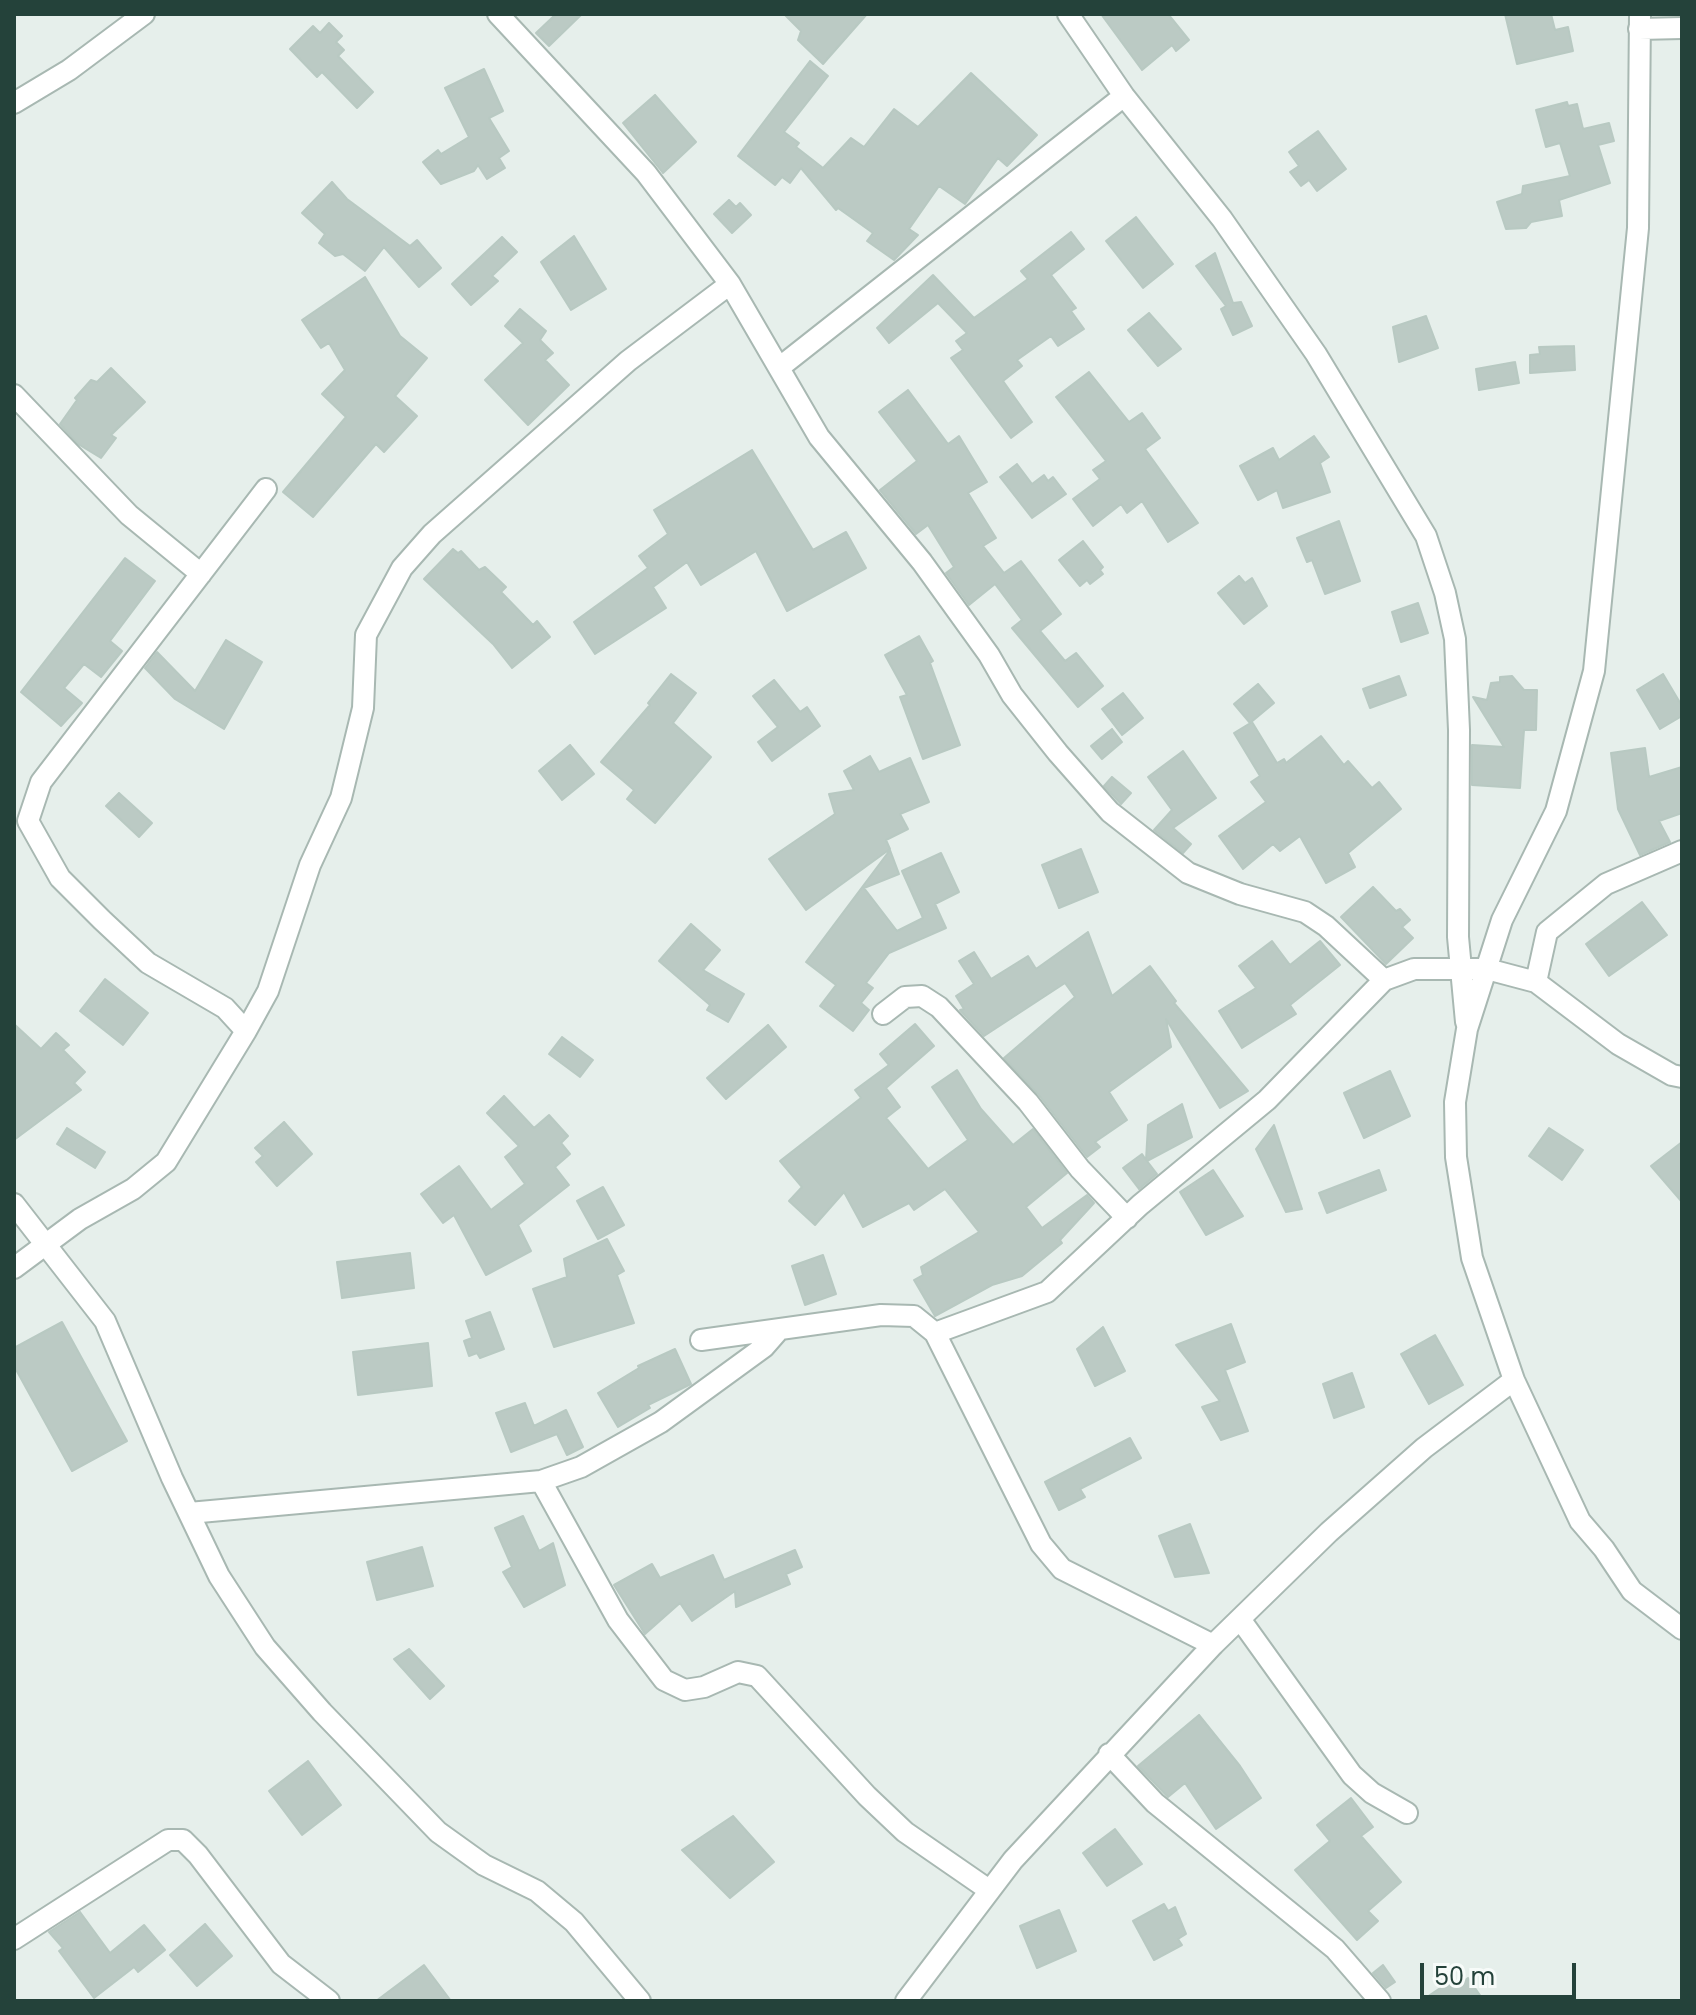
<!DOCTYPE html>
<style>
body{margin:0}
#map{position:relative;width:1696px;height:2015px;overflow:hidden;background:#e6efeb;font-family:Poppins,sans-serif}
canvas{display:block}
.frame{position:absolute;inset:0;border:16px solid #24423a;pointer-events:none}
.scale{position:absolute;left:1420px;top:1963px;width:156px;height:36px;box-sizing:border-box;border:4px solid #24423a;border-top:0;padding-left:10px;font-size:24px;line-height:28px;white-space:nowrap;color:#24423a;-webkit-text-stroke:6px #f7fbf9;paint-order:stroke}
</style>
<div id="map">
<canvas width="1696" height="2015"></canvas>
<div class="frame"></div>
<div class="scale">50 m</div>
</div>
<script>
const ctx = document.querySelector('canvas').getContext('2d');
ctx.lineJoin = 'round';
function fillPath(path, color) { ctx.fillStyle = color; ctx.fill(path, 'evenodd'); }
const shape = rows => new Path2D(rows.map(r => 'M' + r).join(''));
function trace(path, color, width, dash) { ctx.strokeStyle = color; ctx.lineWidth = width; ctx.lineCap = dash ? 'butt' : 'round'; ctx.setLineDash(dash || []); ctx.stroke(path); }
const building = shape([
 [556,14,582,14,549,46,536,33,556,14],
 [784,14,867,14,823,64,798,40,801,31,784,14],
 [1101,14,1168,14,1189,40,1176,51,1172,45,1142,70,1101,14],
 [1505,14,1551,14,1555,30,1568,27,1573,51,1517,64,1505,14],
 [329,23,342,36,336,42,344,50,338,56,373,92,357,108,322,72,317,77,290,49,313,26,320,33,329,23],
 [810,61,828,76,784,132,799,143,796,147,823,168,851,138,864,147,894,109,918,127,971,73,1037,135,1007,166,998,158,965,204,939,186,909,229,918,235,894,260,867,241,873,233,838,208,836,210,801,168,790,183,782,177,775,185,738,156,810,61],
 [484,69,503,111,489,118,509,151,499,158,505,168,487,179,478,165,474,171,441,184,423,162,438,150,441,154,469,137,445,88,484,69],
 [655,95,696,142,663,173,623,123,655,95],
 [1567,102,1568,106,1577,104,1583,129,1609,123,1614,141,1598,145,1610,183,1559,200,1562,216,1531,222,1526,228,1506,229,1497,202,1522,194,1523,186,1570,176,1560,143,1546,147,1536,110,1567,102],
 [1318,131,1346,169,1317,191,1309,180,1301,186,1290,172,1299,166,1289,152,1318,131],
 [332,182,347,199,410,246,417,240,441,268,419,287,384,247,365,271,343,254,335,256,319,243,325,234,302,213,332,182],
 [729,200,736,207,740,203,751,215,732,233,714,214,729,200],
 [1136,217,1173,264,1143,288,1106,241,1136,217],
 [1071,232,1084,249,1051,275,1076,308,1071,311,1084,329,1058,346,1051,336,1017,360,1022,366,1003,381,1032,422,1011,438,951,358,963,350,956,341,967,333,938,303,889,343,877,328,933,275,974,318,1028,279,1021,271,1071,232],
 [574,236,606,289,571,310,541,262,574,236],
 [502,237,517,252,492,276,498,281,471,305,452,284,502,237],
 [1215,253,1233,303,1241,302,1252,326,1233,335,1221,309,1226,306,1196,266,1215,253],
 [365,277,400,336,427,358,395,396,417,416,384,452,376,444,313,517,283,492,346,417,322,394,345,370,329,343,321,348,302,320,365,277],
 [520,309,546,331,540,340,553,353,545,360,569,385,528,425,485,380,523,343,505,326,520,309],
 [1149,313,1181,349,1158,366,1128,330,1149,313],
 [1426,316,1438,348,1399,362,1393,327,1426,316],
 [1574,346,1575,370,1530,373,1530,355,1540,354,1539,347,1574,346],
 [1515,362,1519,383,1479,390,1476,369,1515,362],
 [111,368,145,402,111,435,116,438,101,458,78,444,60,424,77,400,75,398,91,380,97,382,111,368],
 [1089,372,1129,422,1142,413,1160,438,1145,449,1198,523,1168,542,1142,501,1127,513,1121,504,1093,526,1073,499,1100,479,1093,470,1106,461,1056,397,1089,372],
 [908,390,948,444,959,436,987,482,968,493,996,538,983,546,1004,573,1021,561,1061,614,1040,631,1065,661,1076,653,1103,686,1078,707,1012,628,1022,620,995,584,969,605,946,573,954,567,928,525,916,534,880,490,917,461,879,412,908,390],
 [1314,436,1329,457,1320,463,1330,492,1283,508,1277,490,1258,500,1240,466,1273,448,1279,460,1314,436],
 [752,450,813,550,846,532,866,568,787,611,756,551,701,585,687,562,653,587,666,608,595,654,574,622,648,568,639,556,668,534,654,510,752,450],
 [1017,464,1032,484,1044,475,1048,481,1053,477,1066,494,1032,518,1000,477,1017,464],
 [1339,521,1360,581,1325,594,1312,560,1307,562,1297,538,1339,521],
 [1083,541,1103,567,1100,570,1103,574,1090,584,1087,580,1080,586,1059,560,1083,541],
 [453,549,458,553,461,551,479,570,485,567,506,587,501,592,533,625,537,621,550,637,512,668,493,644,424,579,453,549],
 [125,558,155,581,110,641,122,651,101,677,84,664,64,688,82,703,61,726,21,692,125,558],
 [1239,576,1245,583,1252,578,1267,606,1244,624,1218,593,1239,576],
 [1418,603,1428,633,1401,642,1392,612,1418,603],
 [919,636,933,661,930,663,960,745,923,759,900,697,907,695,885,655,919,636],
 [226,640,262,662,224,729,175,699,145,668,157,652,195,691,226,640],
 [671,674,696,693,673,723,711,757,655,823,627,799,634,790,601,762,650,705,648,703,671,674],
 [1663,674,1682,706,1682,716,1660,729,1637,690,1663,674],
 [1399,676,1406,695,1370,708,1363,689,1399,676],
 [1512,676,1524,690,1537,690,1536,730,1524,730,1520,788,1472,785,1472,745,1504,747,1473,697,1487,700,1491,683,1500,682,1500,677,1512,676],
 [774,680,800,712,807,707,820,726,772,761,758,742,778,727,753,696,774,680],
 [1258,684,1274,703,1250,723,1234,704,1258,684],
 [1123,693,1143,718,1122,735,1102,709,1123,693],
 [1252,722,1277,763,1284,759,1286,763,1321,736,1344,765,1348,761,1372,788,1379,782,1401,809,1348,853,1355,867,1326,883,1300,836,1280,851,1273,844,1243,869,1219,836,1266,802,1251,782,1260,776,1234,733,1252,722],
 [1112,729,1122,742,1102,759,1091,746,1112,729],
 [570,745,594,774,562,800,539,771,570,745],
 [1645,748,1649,777,1682,767,1682,813,1659,821,1670,842,1640,855,1618,809,1611,753,1645,748],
 [1183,751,1216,798,1173,828,1191,844,1183,853,1154,830,1172,810,1148,777,1183,751],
 [870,756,879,772,910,758,929,802,900,814,908,829,886,840,890,849,806,910,769,859,835,814,829,794,854,790,844,771,870,756],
 [1112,777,1131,793,1121,804,1104,786,1112,777],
 [119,793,152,823,139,837,106,806,119,793],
 [1081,849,1098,892,1059,908,1042,865,1081,849],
 [890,850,899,874,864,888,897,931,923,918,902,871,941,853,959,892,935,904,946,928,889,953,866,983,873,988,861,1003,869,1010,853,1031,820,1006,836,985,806,962,890,850],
 [1373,887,1396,911,1400,909,1410,920,1402,927,1413,938,1386,964,1341,917,1373,887],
 [1642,902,1667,935,1609,976,1586,944,1642,902],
 [691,924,720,950,703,970,744,994,728,1022,707,1010,710,1005,659,961,691,924],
 [1088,932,1112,996,1150,966,1176,1001,1174,1003,1248,1091,1220,1108,1166,1019,1171,1047,1109,1092,1127,1120,1095,1142,1100,1147,1087,1157,1038,1094,1004,1058,1075,997,1065,983,984,1036,960,1010,964,1009,956,996,974,984,959,961,974,952,991,979,1028,956,1036,969,1088,932],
 [1272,941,1290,965,1320,941,1340,965,1290,1005,1296,1014,1242,1048,1219,1011,1256,988,1239,966,1272,941],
 [105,979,148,1013,123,1045,80,1011,105,979],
 [14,1024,41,1049,56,1033,69,1045,63,1050,85,1072,74,1083,81,1090,14,1140,14,1024],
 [915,1024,934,1046,886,1088,900,1107,886,1118,928,1169,968,1140,932,1087,957,1070,981,1109,1013,1145,1033,1129,1067,1173,1026,1207,1042,1228,1087,1195,1094,1203,1060,1240,1062,1243,1022,1276,992,1285,935,1316,914,1280,923,1275,921,1267,979,1232,945,1189,914,1210,909,1203,863,1227,844,1192,815,1225,789,1201,802,1187,780,1161,861,1098,855,1090,889,1065,880,1054,915,1024],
 [768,1025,786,1047,726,1099,707,1078,768,1025],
 [562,1037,593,1060,580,1077,549,1054,562,1037],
 [1390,1071,1410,1116,1364,1138,1344,1093,1390,1071],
 [504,1096,534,1128,549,1115,568,1136,561,1143,570,1154,555,1167,569,1185,518,1225,531,1251,486,1275,454,1215,443,1223,421,1194,459,1166,491,1210,525,1184,505,1157,519,1146,487,1113,504,1096],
 [1182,1104,1192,1137,1147,1161,1157,1174,1139,1189,1123,1168,1142,1154,1146,1160,1148,1125,1182,1104],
 [284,1122,312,1154,277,1186,256,1162,263,1156,255,1148,284,1122],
 [1274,1125,1302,1209,1286,1212,1256,1149,1274,1125],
 [67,1128,105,1152,95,1168,57,1144,67,1128],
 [1549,1128,1583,1150,1562,1180,1529,1156,1549,1128],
 [1682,1142,1682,1202,1651,1166,1682,1142],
 [1213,1170,1243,1216,1206,1235,1180,1192,1213,1170],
 [1379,1170,1386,1190,1327,1213,1319,1193,1379,1170],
 [603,1187,624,1225,598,1239,577,1201,603,1187],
 [607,1239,624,1271,617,1275,634,1323,554,1347,533,1289,567,1277,564,1259,607,1239],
 [410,1253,414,1288,342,1298,337,1262,410,1253],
 [823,1255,836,1294,805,1305,792,1266,823,1255],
 [490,1312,504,1349,480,1358,477,1353,469,1356,464,1341,472,1338,466,1321,490,1312],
 [62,1322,127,1441,72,1471,14,1366,14,1348,62,1322],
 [1231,1324,1245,1362,1225,1370,1248,1431,1221,1440,1202,1407,1220,1401,1176,1345,1231,1324],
 [1103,1327,1125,1371,1095,1386,1077,1349,1103,1327],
 [1435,1335,1463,1385,1429,1404,1401,1354,1435,1335],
 [428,1343,432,1386,358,1395,353,1352,428,1343],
 [675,1349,691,1384,648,1405,650,1408,618,1427,598,1393,639,1368,638,1366,675,1349],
 [1352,1373,1364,1407,1334,1418,1323,1384,1352,1373],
 [525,1403,534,1426,566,1410,583,1447,567,1455,557,1434,511,1452,496,1413,525,1403],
 [1130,1438,1141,1458,1080,1489,1085,1497,1059,1510,1045,1482,1130,1438],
 [523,1516,539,1551,553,1543,565,1585,524,1607,503,1572,512,1567,495,1528,523,1516],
 [1190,1524,1209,1573,1175,1577,1159,1536,1190,1524],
 [422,1547,433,1586,377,1600,367,1562,422,1547],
 [795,1550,802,1567,786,1574,790,1584,736,1607,735,1591,692,1621,680,1603,645,1634,614,1585,652,1564,660,1578,713,1555,724,1580,795,1550],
 [409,1649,444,1686,430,1699,394,1659,409,1649],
 [1199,1715,1240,1766,1261,1798,1216,1829,1185,1783,1168,1797,1138,1766,1199,1715],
 [308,1761,341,1805,302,1835,269,1791,308,1761],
 [1351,1798,1373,1827,1361,1836,1401,1882,1368,1911,1378,1921,1357,1940,1295,1870,1330,1841,1317,1825,1351,1798],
 [733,1816,774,1862,730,1898,682,1850,733,1816],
 [1115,1829,1142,1864,1107,1886,1083,1853,1115,1829],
 [1164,1904,1168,1911,1175,1907,1186,1934,1178,1939,1182,1945,1154,1960,1133,1921,1164,1904],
 [1059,1910,1076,1951,1037,1968,1020,1926,1059,1910],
 [80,1912,110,1953,144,1925,165,1950,138,1972,134,1967,94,1998,59,1951,63,1948,49,1932,80,1912],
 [205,1924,232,1956,197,1986,170,1955,205,1924],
 [424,1965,451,2001,376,2001,424,1965],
 [1383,1965,1395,1982,1386,1988,1373,1973,1383,1965],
 [1468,1978,1484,2001,1421,2001,1452,1980,1456,1987,1468,1978]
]);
const minor = shape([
 [498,14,646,173,730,284,819,437,922,562,989,655,1012,695,1058,753,1110,812,1188,873,1240,894,1305,912,1326,926,1384,980],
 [1068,14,1124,96,1222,219,1316,354,1426,536,1445,593,1455,639,1459,730,1458,937,1466,1022],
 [1640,14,1638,228,1594,671,1556,811,1502,920,1467,1029,1455,1102,1456,1157,1472,1258,1514,1380,1580,1521,1604,1549,1632,1591,1682,1629],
 [1639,29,1682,28],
 [14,103,69,70,144,14],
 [780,367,1124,96],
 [14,395,129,515,201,574],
 [1536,982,1547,932,1606,884,1682,851],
 [883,1014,905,997,922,996,939,1007,1028,1102,1080,1169,1127,1218],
 [246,1031,225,1008,148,963,102,920,60,878,28,821,41,782,266,489],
 [14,1204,105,1321,172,1478,219,1576,265,1647,322,1712,438,1832,484,1865,537,1891,574,1922,640,2001],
 [14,1268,80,1219,133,1189,166,1162,246,1031,268,991,310,865,341,798,363,708,366,635,402,568,432,534,628,361,730,284],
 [935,1333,1047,1292,1140,1205,1267,1100,1384,980,1414,969,1487,969,1536,982,1618,1044,1672,1075,1682,1077],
 [701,1340,881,1315,914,1316,935,1333,1041,1544,1062,1569,1213,1645],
 [541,1481,618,1620,664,1680,685,1690,704,1687,738,1672,757,1676,867,1796,905,1832,989,1890],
 [189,1513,541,1481,581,1467,661,1422,764,1347,778,1331],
 [1240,1619,1352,1775,1372,1793,1407,1813],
 [1109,1754,1155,1803,1335,1949,1380,2001],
 [14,1939,168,1840,183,1840,198,1855,281,1964,329,2001],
 [906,2001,1013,1860,1213,1645,1329,1532,1424,1448,1514,1380]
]);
fillPath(building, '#bbcac4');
trace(building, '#b8c9c2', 2);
trace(minor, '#a8b8b2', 24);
trace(minor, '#fff', 20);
</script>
